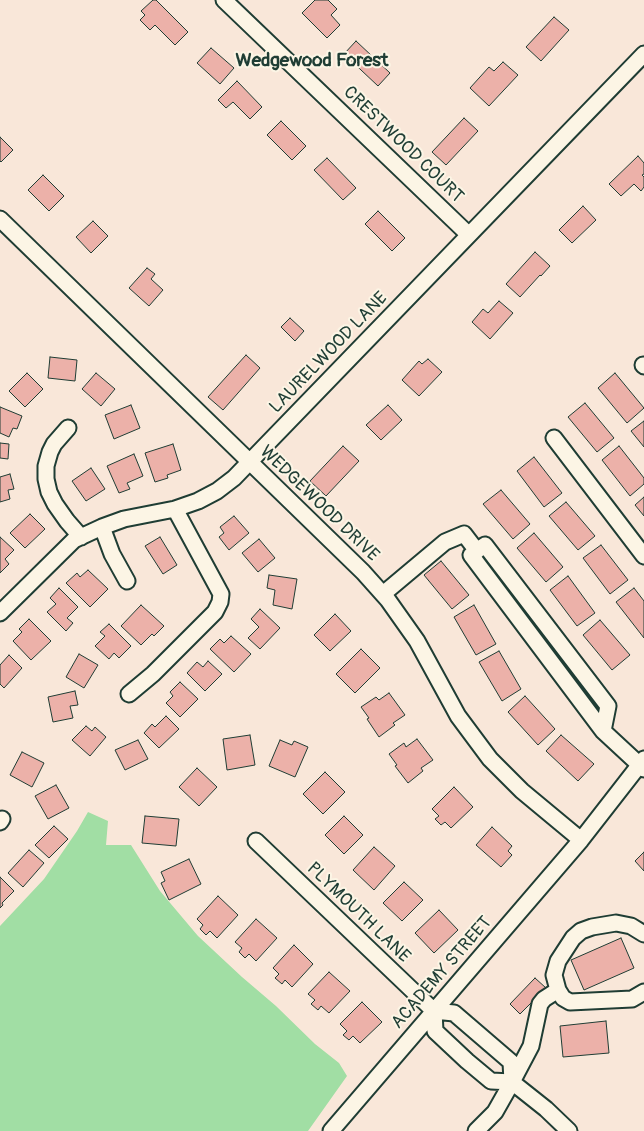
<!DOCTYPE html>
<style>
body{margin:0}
canvas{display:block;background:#f9e7d9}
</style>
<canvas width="644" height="1131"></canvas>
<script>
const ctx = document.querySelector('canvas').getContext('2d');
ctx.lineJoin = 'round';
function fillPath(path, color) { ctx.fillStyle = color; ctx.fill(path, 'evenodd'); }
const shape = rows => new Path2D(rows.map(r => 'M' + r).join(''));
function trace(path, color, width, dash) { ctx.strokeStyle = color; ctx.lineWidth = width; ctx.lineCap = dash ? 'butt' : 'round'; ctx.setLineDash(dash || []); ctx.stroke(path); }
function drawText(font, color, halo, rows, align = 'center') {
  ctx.font = font + ' Pangolin,sans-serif'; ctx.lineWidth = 4; ctx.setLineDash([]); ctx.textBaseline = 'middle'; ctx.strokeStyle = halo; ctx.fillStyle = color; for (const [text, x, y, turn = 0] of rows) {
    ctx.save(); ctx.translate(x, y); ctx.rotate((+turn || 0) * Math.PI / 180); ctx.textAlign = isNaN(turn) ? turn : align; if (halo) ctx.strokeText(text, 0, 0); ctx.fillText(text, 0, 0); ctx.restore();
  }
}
const green = shape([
 [88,812,108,821,106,845,131,845,160,891,198,936,242,977,276,1006,315,1044,339,1063,347,1076,308,1131,0,1131,0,926,44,879,77,831]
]);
const building = shape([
 [153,0,156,0,188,32,175,45,155,25,150,30,140,20,145,15,141,11,153,0],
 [315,0,328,0,337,9,331,15,340,25,327,38,302,13,315,0],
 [554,17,569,30,541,61,526,47,554,17],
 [356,41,390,73,378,86,344,54,356,41],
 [211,48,234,68,220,84,197,63,211,48],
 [503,62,518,75,489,106,470,88,489,67,494,71,503,62],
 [237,81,262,107,250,119,233,102,226,108,218,100,237,81],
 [464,118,478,131,446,165,432,152,464,118],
 [281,121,306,146,292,160,267,135,281,121],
 [0,137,13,150,1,162,0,161,0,137],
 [638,156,644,163,644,174,642,175,644,177,644,187,641,191,634,184,621,196,609,184,638,156],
 [327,158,356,188,343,200,314,170,327,158],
 [43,175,64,196,49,211,28,190,43,175],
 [583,206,596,220,572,243,559,230,583,206],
 [378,211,405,238,392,251,365,224,378,211],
 [93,221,108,236,91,253,76,237,93,221],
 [535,252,550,266,541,276,540,275,520,297,506,284,535,252],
 [147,268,155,274,151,279,163,290,149,306,129,288,147,268],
 [499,301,513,313,490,339,472,322,483,309,488,313,499,301],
 [290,318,304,331,295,341,281,327,290,318],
 [246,355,260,368,223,410,208,397,246,355],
 [50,357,77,360,75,381,48,378,50,357],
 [428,359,442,372,419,396,402,380,419,361,422,364,428,359],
 [27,373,43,389,25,407,9,391,27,373],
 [96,373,115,389,101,406,82,389,96,373],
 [615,373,644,408,627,423,598,388,615,373],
 [585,403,614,438,597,452,568,417,585,403],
 [131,405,140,428,114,439,105,415,131,405],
 [388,405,402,420,381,440,366,425,388,405],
 [0,407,22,416,17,429,13,428,9,437,0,433,0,407],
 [644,421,644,447,631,431,644,421],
 [0,443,9,444,8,459,0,458,0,443],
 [173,444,181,470,167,475,168,478,155,482,145,453,173,444],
 [343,446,359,461,326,496,310,481,343,446],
 [619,446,644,478,644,484,630,496,602,460,619,446],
 [134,454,143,476,127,483,130,489,119,493,107,466,134,454],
 [534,457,562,493,544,507,517,471,534,457],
 [91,468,105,489,86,501,72,481,91,468],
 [10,474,14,489,8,490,10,499,0,502,0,477,10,474],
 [501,490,530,524,513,539,483,504,501,490],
 [644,497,644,516,635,505,644,497],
 [566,502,595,536,578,550,549,516,566,502],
 [30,514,45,529,25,548,10,533,30,514],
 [234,516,249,533,229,550,219,537,224,533,220,527,234,516],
 [534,533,563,567,546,582,517,548,534,533],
 [0,537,14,550,5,559,9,564,0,573,0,537],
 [160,537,177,565,163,574,145,546,160,537],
 [259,539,275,558,258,572,242,553,259,539],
 [601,545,628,580,610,594,583,558,601,545],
 [441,561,469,595,452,609,424,575,441,561],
 [88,570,108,589,90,607,66,583,77,573,80,577,88,570],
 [269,575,297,579,292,609,273,605,275,590,267,588,269,575],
 [568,576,595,613,577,626,550,590,568,576],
 [59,588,78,607,67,618,73,623,66,631,47,612,56,604,50,598,59,588],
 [634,588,644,601,644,638,616,602,634,588],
 [141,605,164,626,154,636,152,634,141,645,121,626,141,605],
 [474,605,496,644,476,655,454,617,474,605],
 [260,609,280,628,260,649,248,638,259,627,251,619,260,609],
 [335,614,351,631,330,651,314,635,335,614],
 [29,619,51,641,31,660,13,641,22,632,19,629,29,619],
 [600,620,630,655,612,670,583,635,600,620],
 [109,624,131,646,119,658,114,653,109,659,95,646,105,636,100,632,109,624],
 [231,636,251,654,234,672,210,649,220,639,224,643,231,636],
 [361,649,380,668,355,693,336,674,361,649],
 [499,651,521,689,502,701,479,662,499,651],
 [79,654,98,665,84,688,66,677,79,654],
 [9,655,22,668,4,688,0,684,0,665,9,655],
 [208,661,222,674,205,691,187,673,197,662,203,667,208,661],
 [180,682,198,699,180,717,166,703,173,696,170,692,180,682],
 [75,691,78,705,70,706,73,718,53,722,48,697,75,691],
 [389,693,405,715,393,723,395,725,379,737,367,719,369,718,361,707,376,697,379,700,389,693],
 [525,696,555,729,538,745,508,712,525,696],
 [166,716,179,729,159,748,144,733,152,724,155,727,166,716],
 [86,726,92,731,95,727,106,737,90,756,72,740,86,726],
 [250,735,255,765,227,770,223,739,250,735],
 [561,735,594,764,578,781,546,751,561,735],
 [417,739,433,760,421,768,423,771,408,783,395,766,397,765,389,754,404,743,406,747,417,739],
 [138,740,148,759,125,770,115,750,138,740],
 [280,740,292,745,294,741,308,747,295,777,269,766,280,740],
 [22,752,44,763,32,787,10,775,22,752],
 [197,768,217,787,199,806,179,787,197,768],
 [325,772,345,792,323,814,303,794,325,772],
 [56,785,69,808,48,819,35,796,56,785],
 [454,787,473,807,451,828,445,822,441,825,435,819,439,816,432,809,454,787],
 [145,816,179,819,176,846,142,843,145,816],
 [344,816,363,835,344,854,325,835,344,816],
 [54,826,68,839,49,858,35,845,54,826],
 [492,827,512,846,508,851,512,855,501,867,476,845,492,827],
 [374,847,395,866,374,890,353,870,374,847],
 [29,850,44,863,23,887,8,873,29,850],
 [644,852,644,871,635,861,644,852],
 [189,859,201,884,169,900,161,883,165,881,161,872,189,859],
 [0,877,14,891,2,903,3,905,0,908,0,877],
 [404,882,423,900,402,921,383,903,404,882],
 [218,896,238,915,217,938,210,931,206,935,200,929,203,925,197,919,218,896],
 [439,910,458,930,434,953,415,933,439,910],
 [256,919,277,938,256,961,249,954,245,958,239,952,242,948,235,942,256,919],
 [621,938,634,968,584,990,571,960,621,938],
 [294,945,313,964,292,987,285,980,282,984,275,978,279,974,273,968,294,945],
 [329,972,350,991,329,1013,321,1006,318,1010,311,1004,315,1000,308,994,329,972],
 [535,978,546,988,520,1014,510,1004,535,978],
 [362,1002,382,1022,360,1043,353,1036,349,1040,343,1035,347,1031,340,1024,362,1002],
 [606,1021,609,1053,563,1057,560,1026,606,1021]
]);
const minor = shape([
 [224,0,469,235],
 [0,219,363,572,388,600,417,641,458,716,490,759,522,791,581,840],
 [643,365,644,366],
 [68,428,54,444,50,452,46,466,46,479,49,492,55,504,67,521,81,537],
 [554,438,644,556],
 [102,527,112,554,127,581],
 [383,594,445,542,464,534,477,551],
 [0,613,74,540,102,527,124,519,175,509,198,501,217,491,234,478,644,54],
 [129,694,153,674,215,612,220,602,221,594,175,509],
 [603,731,608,706,485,545,471,555,603,731,644,769],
 [0,822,2,819],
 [256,841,434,1011],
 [644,934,631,926,616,923,592,927,581,931,573,938,558,961,554,975,558,990,563,998,570,1002,632,999,644,992],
 [434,1011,435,1031,467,1061,491,1081,512,1082,546,1109,569,1131],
 [434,1011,454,1013,511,1062,512,1082],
 [331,1131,581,840,644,759],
 [476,1131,495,1112,512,1082,531,1046,540,1004,544,999,558,990]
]);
const streetNames = [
 ["CRESTWOOD COURT",403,145,44],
 ["LAURELWOOD LANE",329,353,-46],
 ["WEDGEWOOD DRIVE",319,504,44],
 ["PLYMOUTH LANE",358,913,44],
 ["ACADEMY STREET",442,973,-49]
];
const neighbourhoodNames = [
 ["Wedgewood Forest",312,61]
];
fillPath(green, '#a1dea4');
fillPath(building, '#ecb1a9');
trace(building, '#1f3d34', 1);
trace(minor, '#1f3d34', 19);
trace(minor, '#fcf5e5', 15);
drawText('18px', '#1f3d34', '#fcf5e5', streetNames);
drawText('bold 19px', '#1f3d34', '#fcf5e5', neighbourhoodNames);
</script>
